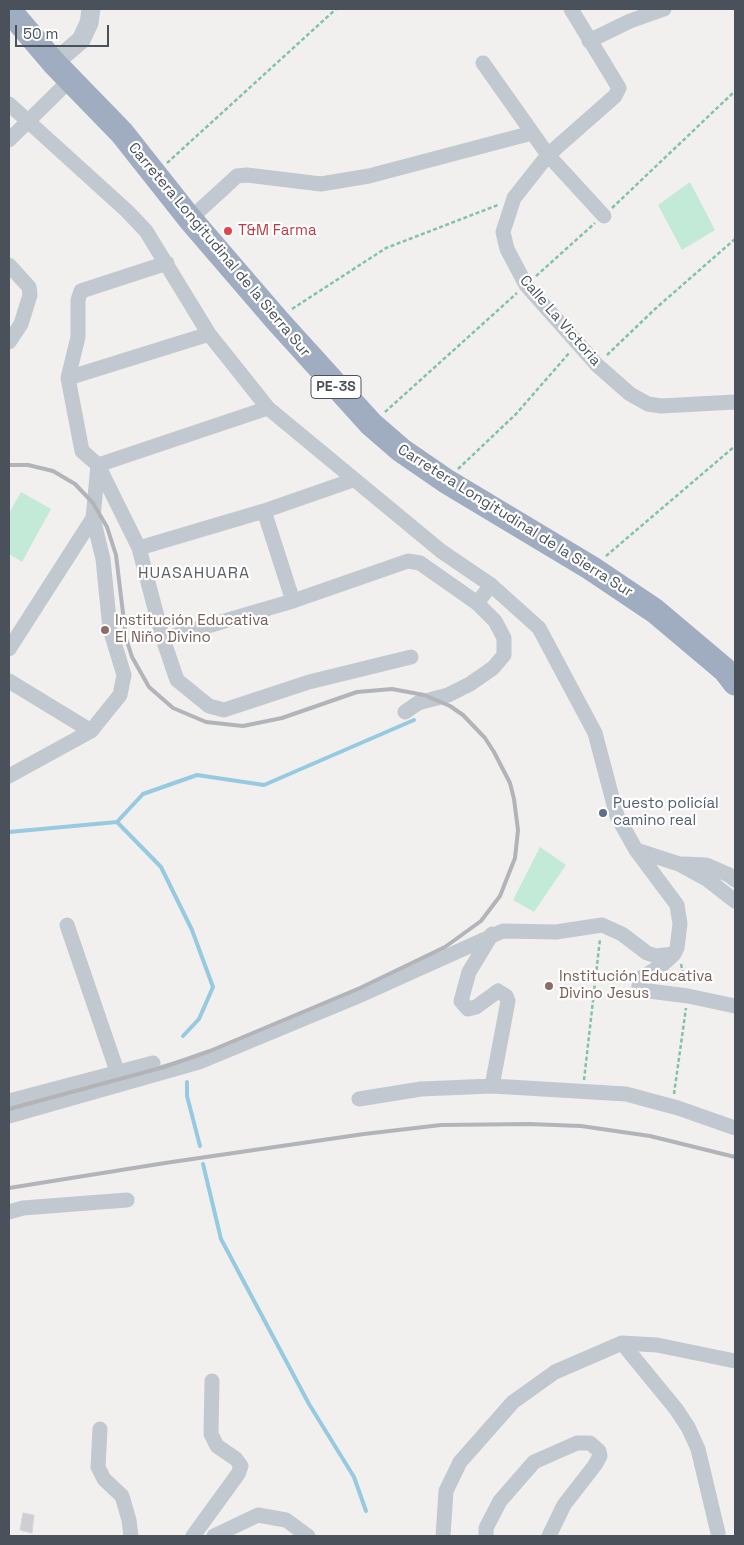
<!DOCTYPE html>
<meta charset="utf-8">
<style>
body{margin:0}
#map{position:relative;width:744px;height:1545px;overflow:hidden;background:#f1f0ef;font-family:"Space Grotesk",sans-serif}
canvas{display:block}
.frame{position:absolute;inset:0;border:10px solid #4a515a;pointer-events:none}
.scale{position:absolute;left:15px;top:25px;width:94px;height:22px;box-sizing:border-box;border:2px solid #4a515a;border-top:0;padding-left:6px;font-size:15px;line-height:18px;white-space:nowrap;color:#4a515a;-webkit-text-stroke:4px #fff;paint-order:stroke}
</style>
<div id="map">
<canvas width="744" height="1545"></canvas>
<div class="frame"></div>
<div class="scale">50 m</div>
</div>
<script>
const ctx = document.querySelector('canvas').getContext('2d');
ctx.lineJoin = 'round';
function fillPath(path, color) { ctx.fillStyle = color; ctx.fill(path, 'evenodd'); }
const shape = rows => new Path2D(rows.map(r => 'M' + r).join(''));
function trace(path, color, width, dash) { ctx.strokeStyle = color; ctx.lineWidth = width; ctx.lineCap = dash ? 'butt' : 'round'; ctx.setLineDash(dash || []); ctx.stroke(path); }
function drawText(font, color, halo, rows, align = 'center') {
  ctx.font = font + ' "Space Grotesk",sans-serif'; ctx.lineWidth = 4.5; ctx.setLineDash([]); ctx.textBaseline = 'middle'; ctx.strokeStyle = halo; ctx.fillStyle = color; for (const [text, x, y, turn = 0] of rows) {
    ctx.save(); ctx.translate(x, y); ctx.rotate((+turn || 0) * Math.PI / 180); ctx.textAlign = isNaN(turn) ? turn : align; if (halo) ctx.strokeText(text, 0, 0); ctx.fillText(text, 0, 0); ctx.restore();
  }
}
const green = shape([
 [690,182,715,230,682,250,658,205],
 [21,492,51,509,22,562,9,554,9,513],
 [540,847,566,865,534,912,513,900]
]);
const stream = shape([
 [117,822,161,867,192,930,213,987,199,1019,183,1036],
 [9,832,117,822,143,794,197,775,264,785,414,720],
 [187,1082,187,1096,200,1146],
 [203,1164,221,1239,309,1404,354,1477,366,1511]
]);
const building = shape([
 [23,1513,34,1515,32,1533,20,1530,23,1513]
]);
const path = shape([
 [167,163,336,9],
 [612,208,735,91],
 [536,276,595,223],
 [292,309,386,248,498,205],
 [607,355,655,309,735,239],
 [385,412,517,293],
 [458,469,516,414,570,352],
 [606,556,735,446],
 [681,964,685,983],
 [584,1080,600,939],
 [674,1094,686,1008]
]);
const minor = shape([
 [571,9,619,88,615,96,548,155,514,198,503,232,507,249,526,285,597,365,630,394,648,404,661,406,735,402],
 [589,41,630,21,664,9],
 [483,63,548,155,604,216],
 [9,104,127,211,146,231,209,334,268,408,441,551,491,585,539,628,595,733,617,816,636,850,677,905,680,924,677,948,674,954,656,956,647,953,622,934,602,925,556,932,503,931,363,994,199,1062,9,1116],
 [9,140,71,79],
 [190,219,237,176,247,175,321,184,369,176,532,133],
 [167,263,81,291,78,300,78,337,68,378,82,451,98,465,139,548,163,639,177,680,209,706,224,710,309,682,411,657],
 [9,265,29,287,30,295,21,324,9,342],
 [68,378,209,334],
 [98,465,268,408],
 [264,511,293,601],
 [139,548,264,511,353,480],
 [163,639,293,601,408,561,420,563,477,603,491,585],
 [9,649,93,518,98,465],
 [9,681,91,731],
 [405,712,418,703,448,695,470,684,493,668,504,655,504,638,495,621,477,603],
 [9,776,91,731,120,695,124,675,110,629,103,559,93,518],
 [636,850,679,864,708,880,735,901],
 [683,864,706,865,729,875,735,880],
 [67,925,117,1071],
 [492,934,469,972,461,1001,468,1009,476,1007,498,991,506,996,508,1001,492,1086],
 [674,954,661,966,641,978,639,986,641,990,688,996,735,1006],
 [359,1099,421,1089,492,1086,626,1094,678,1108,735,1128],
 [9,1101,153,1063],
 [9,1212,23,1208,127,1200],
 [622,1343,676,1409,688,1427,698,1449,718,1533],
 [100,1429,98,1467,104,1479,122,1496,129,1520,131,1536],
 [193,1536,238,1474,241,1466,236,1459,217,1446,211,1434,212,1381],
 [214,1536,258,1515,286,1520,308,1536],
 [443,1536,446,1491,460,1462,513,1402,555,1372,622,1343,657,1345,735,1361],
 [486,1536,486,1528,500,1501,534,1462,577,1443,590,1443,599,1451,600,1456,595,1465,564,1505,549,1536]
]);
const tertiary = shape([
 [54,63,81,40,89,23,91,9]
]);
const trunk = shape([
 [9,10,54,63,122,133,190,219,276,319,371,424,401,450,446,481,591,568,655,611,725,670,735,683]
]);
const rail = shape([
 [9,465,28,465,53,471,75,484,93,503,107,527,116,555,126,638,132,657,149,687,173,708,206,722,243,726,282,718,357,692,392,689,424,695,450,706,463,715,485,738,494,752,510,783,514,799,518,830,515,858,500,896,481,921,445,947,360,988,210,1051,164,1067,9,1109],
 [9,1188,165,1163,364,1134,441,1125,529,1124,581,1126,650,1136,735,1157]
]);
const markers = [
 [228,231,5,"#e0444e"],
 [105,630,5,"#8d6e63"],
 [603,813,5,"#5c6f8a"],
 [549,986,5,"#8d6e63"]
];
const shields = [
 [336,387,50]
];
const shieldNames = [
 ["PE-3S",336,387]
];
const healthNames = [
 ["T&M Farma",238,231]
];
const streetNames = [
 ["Carretera Longitudinal de la Sierra Sur",219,250,50],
 ["Calle La Victoria",560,321,49],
 ["Carretera Longitudinal de la Sierra Sur",515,521,32]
];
const educationNames = [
 ["Institución Educativa",115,621],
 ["El Niño Divino",115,638],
 ["Institución Educativa",559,977],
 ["Divino Jesus",559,994]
];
const serviceNames = [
 ["Puesto policíal",613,804],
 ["camino real",613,821]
];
const neighbourhoodNames = [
 ["HUASAHUARA",194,574]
];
fillPath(green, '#c3ead6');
trace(stream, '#96cae1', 4);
fillPath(building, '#ceced3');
trace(building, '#d4d5da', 1);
trace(path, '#80c3a8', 2.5, [4, 2.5]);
trace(minor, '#c2c8cf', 15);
trace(tertiary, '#c2c8cf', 19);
trace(trunk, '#a0adc1', 25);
trace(rail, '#b2b4b9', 4);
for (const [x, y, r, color] of markers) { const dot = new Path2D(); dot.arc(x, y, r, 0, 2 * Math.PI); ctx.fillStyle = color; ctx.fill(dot); trace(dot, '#fff', 2); }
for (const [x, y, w] of shields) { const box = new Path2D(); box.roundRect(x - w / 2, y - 11.5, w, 23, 4); ctx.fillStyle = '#fff'; ctx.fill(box); trace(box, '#4a515a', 1); }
drawText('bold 14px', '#4a515a', null, shieldNames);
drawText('15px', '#be3a42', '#fff', healthNames, 'left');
drawText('15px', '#4a515a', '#fff', streetNames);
drawText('15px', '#785e54', '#fff', educationNames, 'left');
drawText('15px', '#4e5e75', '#fff', serviceNames, 'left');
ctx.letterSpacing = '1px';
drawText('16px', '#5d5f63', '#fff', neighbourhoodNames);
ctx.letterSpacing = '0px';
</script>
